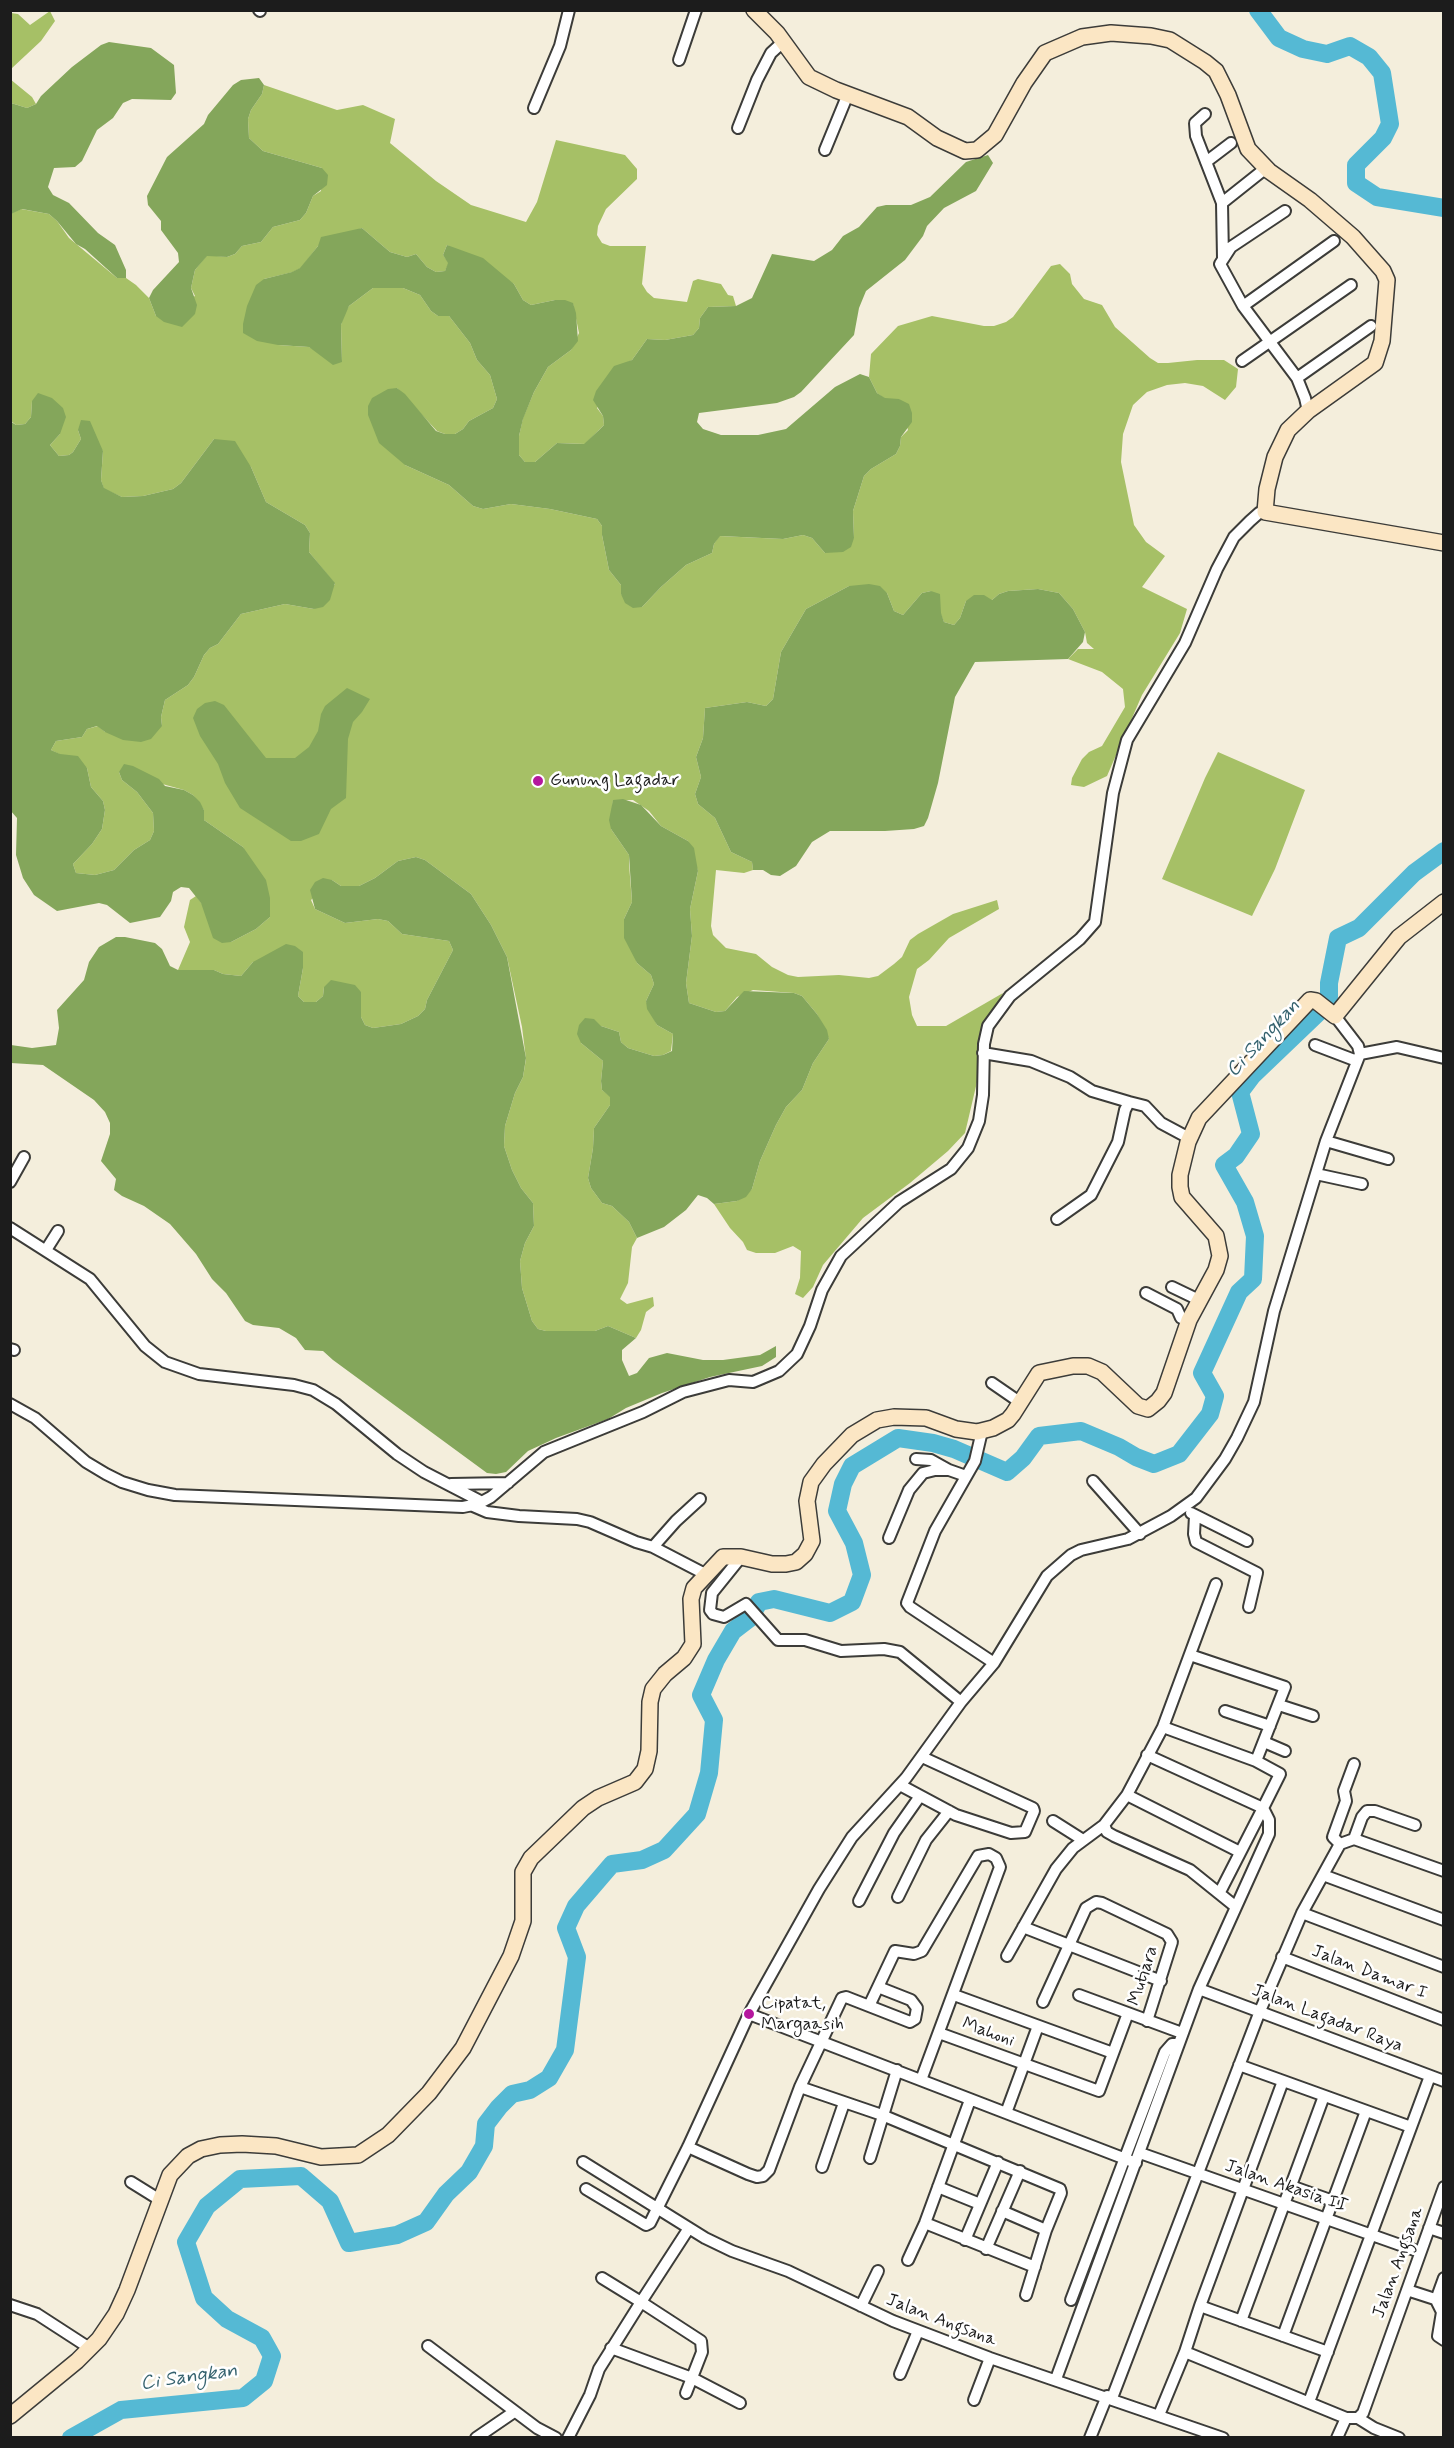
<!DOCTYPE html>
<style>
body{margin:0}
#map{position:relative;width:1454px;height:2448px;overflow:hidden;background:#f4eedc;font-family:Mynerve,sans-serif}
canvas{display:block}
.frame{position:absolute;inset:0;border:12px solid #1c1c1c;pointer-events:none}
</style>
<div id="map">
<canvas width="1454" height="2448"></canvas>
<div class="frame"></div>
</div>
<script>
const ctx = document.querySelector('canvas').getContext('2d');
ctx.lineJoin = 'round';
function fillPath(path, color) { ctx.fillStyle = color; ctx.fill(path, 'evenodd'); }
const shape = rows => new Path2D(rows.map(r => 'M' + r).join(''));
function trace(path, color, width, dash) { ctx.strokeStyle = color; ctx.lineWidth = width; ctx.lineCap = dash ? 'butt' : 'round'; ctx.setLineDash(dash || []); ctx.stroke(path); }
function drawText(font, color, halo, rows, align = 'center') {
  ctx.font = font + ' Mynerve,sans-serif'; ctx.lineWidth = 5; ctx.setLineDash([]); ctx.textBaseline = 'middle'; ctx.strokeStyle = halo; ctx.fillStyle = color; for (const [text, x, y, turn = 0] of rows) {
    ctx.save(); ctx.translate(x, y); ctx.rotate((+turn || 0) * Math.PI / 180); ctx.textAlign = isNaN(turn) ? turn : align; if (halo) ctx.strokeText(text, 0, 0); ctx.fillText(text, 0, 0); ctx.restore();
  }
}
const green = shape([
 [50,11,55,21,41,41,11,69,11,13,18,14,30,25],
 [10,79,32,97,36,104,27,108,11,103],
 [264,85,337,110,363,105,395,119,390,143,436,181,471,205,526,222,537,202,556,140,625,155,637,169,637,179,606,209,598,226,597,235,602,243,610,246,646,246,642,284,647,292,654,298,687,302,693,281,698,279,721,284,728,295,733,296,736,306,708,307,700,318,699,328,693,335,665,340,647,339,632,360,623,365,597,408,603,416,604,425,585,444,557,443,535,462,525,462,519,455,519,436,523,418,534,392,548,367,571,350,579,333,573,304,555,300,531,305,523,300,514,284,447,245,443,255,449,263,445,271,436,272,427,267,416,254,407,257,390,252,362,228,318,246,301,268,293,272,264,279,278,345,309,347,342,361,341,325,344,314,349,306,373,288,403,288,420,295,431,311,438,316,449,316,470,343,477,360,490,375,497,399,493,408,469,421,463,429,455,434,445,434,437,431,397,388,405,465,449,485,473,506,483,509,511,504,550,509,597,519,602,526,602,535,609,570,621,585,621,594,642,607,661,587,686,565,712,553,714,544,719,536,783,539,803,535,812,538,825,553,854,538,853,511,864,476,871,469,896,454,900,446,901,437,908,430,899,399,885,399,877,393,869,377,871,354,898,326,932,316,984,326,994,326,1006,322,1013,317,1051,266,1060,264,1070,274,1072,284,1084,299,1102,305,1115,327,1150,358,1158,363,1168,363,1197,360,1224,360,1238,369,1236,387,1225,400,1203,386,1185,383,1167,385,1147,392,1133,405,1123,434,1121,462,1134,525,1146,542,1165,556,1142,587,1187,609,1180,633,1142,695,1107,776,1084,787,1071,785,1072,778,1082,759,1089,752,1102,746,1125,707,1123,689,1102,672,1068,659,1078,649,1094,649,1087,643,1085,632,1073,609,1059,593,1038,589,1008,591,999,594,992,600,966,601,960,618,954,625,944,622,931,591,922,593,903,615,894,611,887,593,849,586,806,609,781,652,773,699,766,706,747,702,705,708,703,738,696,757,701,777,695,794,698,804,715,818,731,852,752,862,753,870,744,873,716,870,711,926,713,935,726,948,756,954,772,967,788,975,798,977,839,975,869,978,878,976,894,964,902,957,910,940,918,934,953,914,997,900,999,909,949,938,929,960,917,969,909,997,912,1015,917,1026,946,1026,1003,993,983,1028,977,1082,965,1133,948,1151,910,1183,863,1218,823,1265,813,1287,803,1298,795,1294,800,1278,801,1251,793,1246,775,1253,756,1253,747,1250,743,1242,730,1228,714,1204,737,1201,752,1189,760,1161,776,1125,786,1107,802,1090,813,1063,829,1039,817,1014,802,996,794,993,753,990,737,997,725,1011,716,1012,689,1003,686,983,692,936,690,909,698,871,688,841,661,826,649,811,633,800,613,800,611,829,629,855,629,864,632,902,624,919,637,963,651,975,654,984,646,1001,657,1025,673,1034,671,1051,663,1055,654,1056,628,1048,621,1042,619,1032,601,1026,581,1043,603,1061,601,1081,602,1090,610,1096,610,1105,594,1128,593,1148,588,1178,591,1188,602,1203,612,1206,629,1222,637,1238,632,1247,628,1283,620,1299,627,1304,653,1297,654,1306,646,1312,641,1330,636,1338,608,1326,595,1331,546,1331,538,1329,532,1321,522,1288,520,1261,525,1243,534,1226,533,1203,521,1188,512,1170,504,1146,505,1126,515,1093,523,1077,526,1059,522,1027,507,957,491,925,471,894,425,860,416,857,398,861,375,878,359,886,341,886,332,880,311,900,315,909,345,923,378,919,388,921,402,934,449,941,453,950,427,1000,425,1009,418,1016,401,1024,373,1028,365,1025,361,1017,361,992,324,987,323,996,316,1002,304,1002,298,996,303,968,253,962,241,976,223,974,214,970,178,970,190,942,184,927,190,900,196,896,231,942,256,929,270,917,243,847,204,820,204,810,193,795,184,790,119,772,122,780,137,792,153,813,154,831,150,840,134,850,114,870,95,875,76,873,73,864,92,844,102,829,105,810,103,801,91,787,87,768,51,750,56,741,82,737,87,729,98,726,105,732,162,726,161,717,165,700,188,685,194,677,204,655,210,648,218,644,241,614,285,604,314,609,335,584,309,552,310,533,305,525,266,502,251,467,214,439,181,483,173,489,143,496,122,497,104,489,101,480,103,451,78,430,81,439,73,452,69,455,59,456,50,445,60,434,32,401,31,417,25,424,16,425,11,421,10,214,21,209,49,214,57,221,69,238,117,278,126,278,136,285,149,298,156,316,195,296,191,288,195,270,207,255,227,257,235,254,242,246,261,242,273,227,300,220,306,213,313,196,321,191,322,168,263,151,249,138,248,119,251,110,262,94],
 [1218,752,1305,790,1275,869,1252,916,1162,879,1205,778]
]);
const forest = shape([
 [109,42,151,48,174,65,176,93,171,100,132,99,123,103,113,118,97,130,82,161,75,167,54,168,48,187,53,195,69,203,98,233,115,245,126,270,126,278,117,278,85,249,76,244,57,221,49,214,22,209,11,214,11,103,27,108,36,104,41,96,72,67,101,45],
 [259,78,264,85,262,94,251,110,248,119,249,138,263,151,322,168,328,175,327,185,313,196,306,213,300,220,273,227,261,242,242,246,235,254,227,257,207,256,195,270,191,288,197,305,195,314,182,327,164,322,156,316,149,298,153,290,179,262,178,253,161,230,161,221,148,205,147,196,167,157,204,124,208,115,233,85,241,80],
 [988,155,993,163,976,191,944,208,927,226,923,236,905,260,866,291,859,308,854,335,801,392,794,397,777,403,699,413,697,422,703,429,721,435,758,435,786,429,835,387,860,374,869,377,877,393,885,398,899,399,909,404,912,413,912,422,901,437,900,446,896,454,871,469,864,476,853,511,854,538,851,547,843,552,825,553,812,538,803,535,783,539,720,536,714,544,712,553,686,565,661,587,642,607,633,608,625,603,621,594,621,585,609,570,602,535,602,526,597,519,550,509,511,504,483,509,473,506,449,485,405,465,379,443,368,415,368,406,372,398,388,389,397,388,405,394,436,431,445,434,455,434,463,429,469,421,493,408,497,399,490,375,477,360,470,343,449,316,438,316,431,311,420,295,403,288,373,288,349,306,341,325,342,362,333,365,309,347,278,345,257,341,243,333,243,324,247,306,256,285,264,279,292,272,300,268,318,246,321,237,362,228,390,252,407,257,416,254,427,267,436,272,445,271,448,263,443,255,447,245,483,258,514,284,523,300,531,305,555,300,565,300,573,303,576,313,578,341,571,350,548,367,534,392,523,419,519,436,519,455,525,462,535,462,557,443,584,444,598,431,604,425,603,416,593,400,596,391,614,366,632,360,647,339,665,340,693,335,699,328,700,318,708,307,736,306,752,298,772,254,814,261,832,250,843,236,859,227,877,207,886,205,911,205,930,197,966,162],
 [38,393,52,398,63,408,66,417,60,434,50,445,59,456,69,455,73,452,81,439,78,430,81,420,90,421,103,451,101,480,104,488,122,497,143,496,173,489,181,483,214,439,235,441,251,467,266,502,305,525,310,533,309,552,335,583,330,600,323,607,314,609,285,604,241,614,218,644,210,648,204,655,194,677,188,685,165,700,161,717,162,726,151,739,141,742,123,740,105,732,97,726,87,729,82,737,56,741,51,750,60,754,78,756,87,768,91,787,103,801,105,810,102,829,92,844,73,864,76,873,95,875,114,870,134,850,150,840,154,831,153,813,137,792,122,780,119,772,124,764,133,766,159,779,165,786,184,790,193,795,200,802,204,810,204,820,243,847,266,880,270,898,270,917,256,929,231,942,222,943,213,938,201,903,189,888,181,887,173,892,171,901,160,917,130,923,107,905,99,903,57,911,34,895,23,878,16,855,17,818,10,810,10,421,16,425,25,424,31,417,32,401],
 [869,584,880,586,887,593,894,611,903,615,922,593,931,591,940,594,941,613,944,622,954,625,960,618,966,601,974,595,984,595,992,600,999,594,1008,591,1038,589,1059,593,1073,609,1085,632,1083,642,1068,659,975,662,955,697,938,783,928,818,924,826,914,829,885,831,830,831,812,842,796,866,780,876,771,875,763,870,753,870,752,862,731,852,715,818,698,804,695,794,701,777,696,757,703,738,705,708,747,702,766,706,773,699,781,652,806,609,849,586],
 [347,688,370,699,362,712,353,722,348,739,346,798,331,809,319,834,301,841,291,841,240,808,225,783,218,764,200,736,193,718,197,709,205,703,215,701,224,705,266,758,295,758,309,747,318,731,321,714,325,706],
 [623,799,641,805,661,826,688,841,694,848,698,871,690,909,692,936,686,983,689,1003,716,1012,725,1011,744,991,794,993,802,996,817,1014,827,1030,829,1039,813,1063,802,1090,786,1107,776,1125,760,1161,752,1189,746,1197,737,1201,714,1204,707,1198,698,1195,686,1210,664,1227,637,1238,629,1222,612,1206,602,1203,591,1188,588,1178,593,1148,594,1128,610,1105,610,1097,602,1090,601,1081,603,1061,581,1043,577,1034,579,1025,585,1018,594,1019,601,1026,619,1032,621,1042,628,1048,654,1056,663,1055,672,1051,673,1034,657,1025,647,1009,646,1001,654,984,651,975,637,963,624,938,624,919,632,902,629,855,611,829,609,820,613,800],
 [416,857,425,860,471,894,491,925,507,957,526,1058,523,1077,515,1093,505,1126,504,1146,512,1170,521,1188,533,1203,534,1226,525,1243,520,1261,522,1288,532,1321,538,1329,546,1331,595,1331,608,1326,636,1338,622,1350,622,1360,629,1376,637,1373,649,1358,667,1353,703,1360,723,1360,760,1355,776,1346,776,1357,762,1366,710,1377,662,1393,626,1408,608,1419,556,1438,528,1451,506,1472,496,1474,487,1473,333,1360,323,1351,305,1350,296,1338,279,1328,253,1325,245,1321,226,1293,212,1279,196,1254,170,1224,144,1206,122,1196,114,1190,116,1179,101,1161,110,1134,110,1123,105,1112,94,1100,43,1065,11,1063,11,1045,32,1048,56,1045,59,1028,57,1010,84,980,89,962,99,947,116,937,125,937,155,943,162,949,170,966,178,970,214,970,223,974,241,976,253,962,286,944,295,946,303,952,303,968,298,996,304,1002,316,1002,323,996,324,987,331,980,355,985,361,992,361,1017,365,1025,373,1028,401,1024,418,1016,425,1009,427,1000,453,950,449,941,402,934,388,921,378,919,345,923,315,909,310,890,315,882,323,878,332,880,341,886,359,886,375,878,398,861]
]);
const river = shape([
 [1258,10,1279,38,1303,49,1327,54,1350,46,1369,57,1382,73,1390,124,1383,138,1356,165,1356,183,1377,197,1444,208],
 [71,2438,121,2410,243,2398,264,2381,272,2356,262,2338,227,2319,204,2298,186,2242,207,2206,240,2179,301,2176,330,2201,349,2243,397,2235,426,2222,446,2194,469,2172,484,2146,486,2124,499,2107,512,2094,530,2090,549,2078,565,2050,577,1957,566,1928,576,1906,612,1864,642,1860,664,1850,697,1814,709,1773,714,1720,701,1695,716,1660,733,1631,750,1618,759,1602,774,1599,830,1613,852,1602,862,1575,854,1543,837,1511,843,1484,852,1466,898,1438,933,1443,954,1449,1007,1472,1023,1458,1039,1436,1081,1431,1119,1447,1136,1457,1154,1464,1179,1454,1210,1414,1215,1396,1202,1373,1239,1292,1253,1279,1255,1236,1245,1202,1224,1165,1236,1156,1251,1134,1240,1092,1252,1076,1321,1010,1329,997,1329,983,1338,938,1359,928,1414,873,1444,851]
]);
const street = shape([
 [259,10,260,11],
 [679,60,696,10],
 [534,108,560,46,569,10],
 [1205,114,1195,123,1196,136,1222,203],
 [738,128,757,80,771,53,783,42],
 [825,150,848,94],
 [1206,162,1231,143],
 [1285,211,1231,247,1220,264,1243,306,1297,378,1305,398,1308,411],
 [1223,258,1222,203,1261,172],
 [1243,306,1334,241],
 [1242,361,1351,285],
 [1297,378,1371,326],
 [1315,1045,1357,1061],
 [983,1053,1031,1061,1070,1077,1092,1091,1129,1102],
 [1360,1054,1397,1047,1444,1058],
 [1326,1141,1388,1159],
 [1316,1174,1362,1184],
 [10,1182,24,1157],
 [1057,1219,1091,1195,1118,1142,1125,1110,1129,1102,1145,1106,1161,1123,1189,1138],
 [10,1228,90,1279,145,1346,165,1362,199,1374,294,1385,313,1390,336,1404,397,1454,424,1472,482,1502],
 [46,1250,58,1231],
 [1172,1287,1199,1300],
 [1146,1293,1177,1309,1181,1318,1189,1320],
 [10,1349,14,1350],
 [992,1383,1021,1403],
 [10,1404,35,1418,86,1462,106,1474,122,1482,148,1490,175,1495,463,1507,478,1504,491,1497,544,1452,643,1412,683,1392,729,1380,753,1382,779,1371,797,1354,810,1326,822,1290,841,1256,899,1202,951,1169,968,1148,979,1121,983,1095,984,1044,988,1026,1010,996,1080,939,1095,922,1113,793,1127,740,1185,643,1217,569,1234,537,1250,521,1259,513,1265,512],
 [982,1431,975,1461,935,1531,907,1603,910,1607,994,1663],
 [916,1459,931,1460,949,1470],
 [1093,1481,1140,1534],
 [451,1484,508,1483],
 [473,1506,487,1512,519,1516,577,1519,590,1522,636,1542,653,1547,705,1574],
 [1191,1513,1247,1541],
 [1195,1516,1194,1534,1196,1542,1257,1573,1249,1607],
 [889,1538,909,1490,923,1473,935,1470,949,1470,966,1476],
 [653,1547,676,1521,700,1499],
 [741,1557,712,1593,710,1610,713,1614,724,1617,746,1604,778,1640,805,1640,841,1651,884,1649,900,1652,961,1702],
 [1279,1705,1313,1716],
 [1225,1711,1270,1726],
 [1163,1727,1256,1761],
 [1264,1742,1285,1751],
 [1147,1755,1263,1808,1220,1892],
 [900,1785,956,1815,1011,1833,1025,1832,1034,1811,1033,1808,922,1757],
 [1127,1795,1240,1852],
 [1053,1821,1083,1840],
 [1104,1825,1107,1832,1114,1836,1190,1870,1236,1907],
 [1354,1839,1362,1817,1367,1811,1375,1811,1415,1825],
 [1340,1844,1333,1837,1346,1801,1344,1791,1354,1764],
 [1323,1875,1444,1920],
 [898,1897,926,1840,949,1811],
 [859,1901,894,1833,920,1796],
 [1302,1913,1444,1967],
 [1023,1927,1161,1981],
 [1007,1956,1056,1869,1073,1848,1104,1825,1127,1795,1163,1727,1216,1584],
 [1282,1957,1444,2020],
 [1199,1989,1444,2081],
 [954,1995,1113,2053],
 [1079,1995,1182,2033],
 [1043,2002,1086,1908,1096,1902,1102,1903,1167,1934,1172,1942,1147,2021],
 [869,2006,895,1951,914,1954,922,1951,978,1856,989,1854,996,1858,1000,1867,921,2080],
 [749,2014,1136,2163],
 [939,2033,1099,2091,1128,2013],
 [1239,2065,1411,2127],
 [1283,2081,1200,2306,1185,2352,1346,2418,1358,2418,1363,2413,1444,2187],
 [800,2087,882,2115,1060,2189,1061,2193,1046,2230,1026,2295],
 [1006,2113,1038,2026],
 [688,2147,748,2174,757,2177,763,2176,769,2170,800,2087,842,1998,846,1997,910,2022,915,2019,917,2008,911,2000,878,1987],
 [1140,2153,1420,2252],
 [870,2158,897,2070],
 [583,2162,705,2238,732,2251,788,2271,893,2321,990,2358,1223,2438],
 [822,2167,844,2103],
 [131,2182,160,2200],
 [1291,2186,1333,2201],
 [938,2187,980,2204],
 [586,2189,646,2225,650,2223,688,2147,749,2014,819,1889,852,1837,906,1778,961,1702,994,1663,1047,1576,1071,1555,1081,1550,1128,1539,1171,1516,1196,1498,1225,1459,1237,1438,1254,1402,1274,1311,1326,1141,1360,1054,1358,1046,1335,1016],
 [1002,2211,1046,2230],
 [925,2223,1035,2267],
 [1429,2228,1444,2233],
 [965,2240,998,2162],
 [986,2249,1020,2171],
 [908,2260,925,2223,970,2100],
 [602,2278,641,2302,689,2228],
 [1444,2278,1436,2300,1442,2312,1438,2336,1444,2340],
 [1407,2290,1441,2301],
 [1071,2300,1165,2052,1172,2044,1178,2044],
 [10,2305,37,2314,91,2349],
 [861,2306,878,2271],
 [1200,2306,1328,2352],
 [1241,2321,1324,2096],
 [1283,2336,1366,2111],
 [428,2346,537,2428,556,2438],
 [611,2348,692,2378,740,2403],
 [900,2374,918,2331],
 [1056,2379,1199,1989,1269,1834,1269,1820,1263,1808,1280,1774,1256,1761,1285,1687,1190,1655],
 [1112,2398,1260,2011,1302,1913,1340,1844,1354,1839,1444,1871],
 [974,2400,990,2358],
 [1309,2402,1430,2076],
 [1159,2415,1185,2352],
 [1358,2418,1374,2428,1399,2438],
 [476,2438,514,2412],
 [568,2438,590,2395,599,2369,641,2302,701,2341,702,2352,686,2393],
 [1090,2438,1107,2396],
 [1337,2438,1346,2418]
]);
const secondary = shape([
 [754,10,777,33,809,77,836,90,908,117,937,138,965,151,977,150,995,135,1024,83,1045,53,1082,37,1111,33,1151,36,1170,40,1205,62,1216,71,1228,95,1248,149,1269,171,1310,200,1353,237,1383,271,1387,280,1382,341,1375,363,1308,411,1288,430,1275,457,1267,489,1265,512,1444,543],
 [10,2416,77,2361,99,2339,116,2314,127,2290,170,2175,188,2156,201,2149,220,2145,242,2144,276,2146,321,2157,358,2155,388,2135,429,2093,463,2048,511,1956,523,1921,523,1872,531,1858,583,1808,598,1798,635,1782,645,1769,649,1751,650,1702,653,1689,665,1674,684,1658,693,1644,691,1599,694,1588,723,1557,741,1557,772,1564,786,1564,796,1562,805,1554,812,1541,807,1501,811,1482,824,1464,852,1435,877,1420,894,1417,926,1418,956,1429,977,1432,993,1428,1008,1420,1013,1414,1039,1373,1073,1366,1088,1366,1102,1372,1138,1406,1148,1409,1158,1401,1164,1393,1189,1320,1216,1270,1220,1256,1216,1236,1182,1197,1180,1187,1180,1175,1188,1142,1199,1118,1310,1000,1316,1001,1335,1016,1399,937,1444,902]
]);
const markers = [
 [538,781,6,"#b5179e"],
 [749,2014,6,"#b5179e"]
];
const poiNames = [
 ["Gunung Lagadar",550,781],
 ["Cipatat,",761,2004],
 ["Margaasih",761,2025]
];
const streetNames = [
 ["Jalan Damar I",1369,1973,21],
 ["Mutiara",1144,1976,-72],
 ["Jalan Lagadar Raya",1327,2019,21],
 ["Mahoni",988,2033,20],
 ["Jalan Akasia II",1286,2187,19],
 ["Jalan Angsana",1399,2263,-70],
 ["Jalan Angsana",941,2321,21]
];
const waterNames = [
 ["Ci Sangkan",1264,1039,-47],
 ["Ci Sangkan",189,2378,-8]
];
fillPath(green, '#a6c066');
fillPath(forest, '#84a65b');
trace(river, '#55b9d4', 18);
trace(street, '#3c3c39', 14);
trace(secondary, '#3c3c39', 18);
trace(street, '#fff', 10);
trace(secondary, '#fbe6c4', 15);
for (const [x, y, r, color] of markers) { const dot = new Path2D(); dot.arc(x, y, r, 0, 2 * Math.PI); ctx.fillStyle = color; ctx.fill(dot); trace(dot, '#fff', 2); }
drawText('18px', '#1c1c1c', '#fff', poiNames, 'left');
drawText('18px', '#1c1c1c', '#fff', streetNames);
drawText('italic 20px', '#36636f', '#fff', waterNames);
</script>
